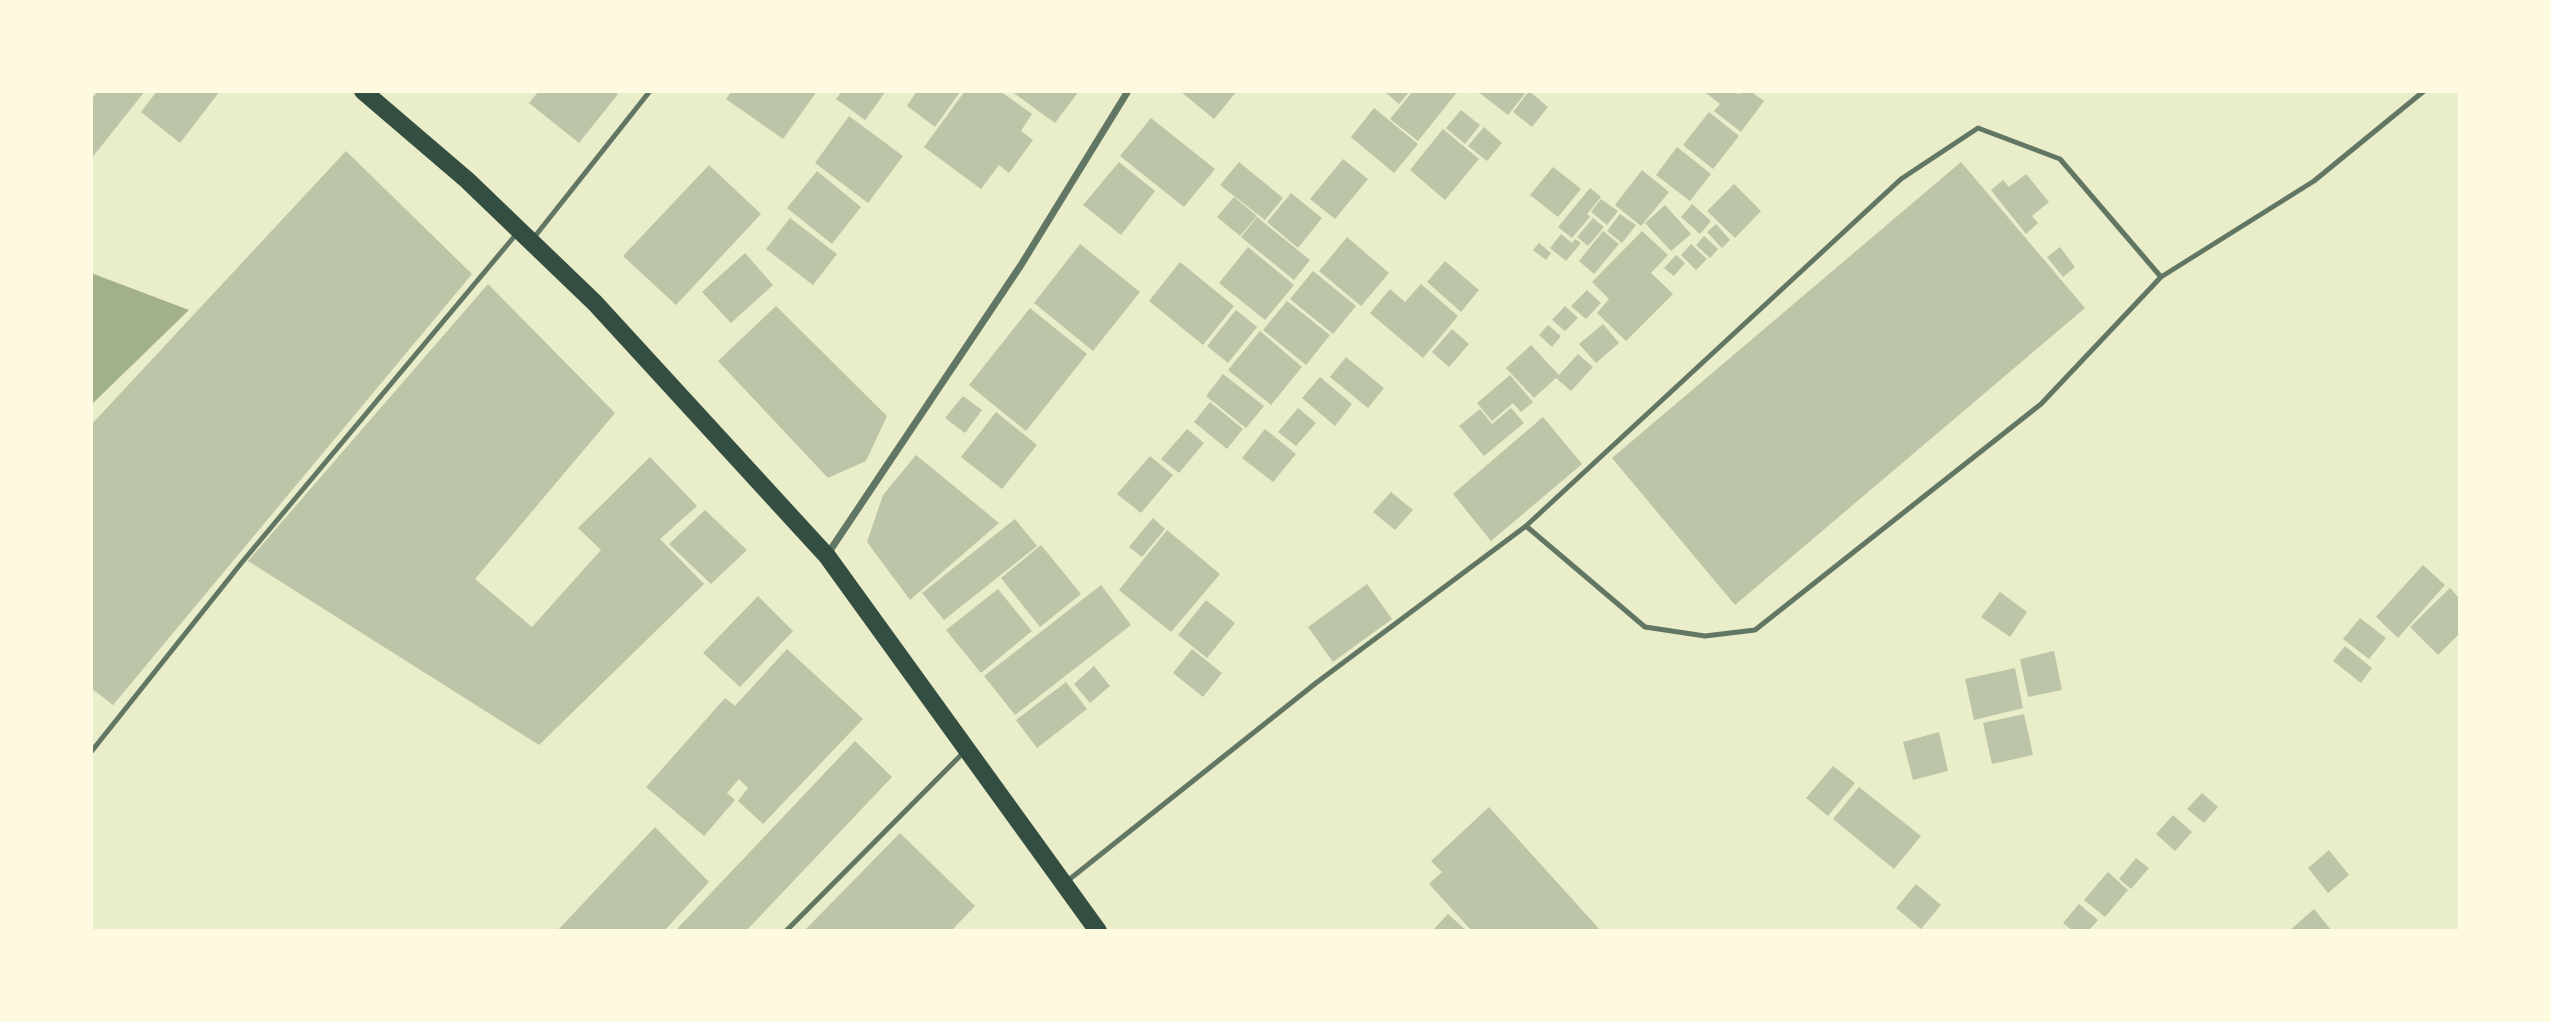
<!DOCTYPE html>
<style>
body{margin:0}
#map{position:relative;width:2551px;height:1022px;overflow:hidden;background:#e9edc9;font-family:"Source Sans 3",sans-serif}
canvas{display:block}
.frame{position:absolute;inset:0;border:93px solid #fefae0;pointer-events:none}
</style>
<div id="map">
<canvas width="2551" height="1022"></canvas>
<div class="frame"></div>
</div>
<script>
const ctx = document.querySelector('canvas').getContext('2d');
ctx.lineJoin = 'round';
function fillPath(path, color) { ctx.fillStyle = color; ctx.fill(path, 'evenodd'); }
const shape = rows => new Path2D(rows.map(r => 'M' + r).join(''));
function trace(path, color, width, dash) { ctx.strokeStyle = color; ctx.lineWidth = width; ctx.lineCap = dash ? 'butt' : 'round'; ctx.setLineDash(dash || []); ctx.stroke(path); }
const water = shape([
 [91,273,189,310,91,405]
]);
const building = shape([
 [98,91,145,91,91,159,91,100],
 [157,91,220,91,180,143,141,112],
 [539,91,614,91,618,94,579,143,529,103],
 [732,91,817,91,783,139,726,99],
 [842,91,886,91,865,120,836,99],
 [917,91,959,91,960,92,935,127,907,106],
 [965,91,1000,91,1032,114,1021,131,1033,140,1009,173,999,165,981,189,924,147],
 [1011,91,1079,91,1055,123],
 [1180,91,1237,91,1214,119],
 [1384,91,1410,91,1399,104],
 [1413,91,1458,91,1418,141,1390,119],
 [1477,91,1527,91,1508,115],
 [1529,91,1548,107,1532,127,1513,112],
 [1707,91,1734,91,1738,94,1750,91,1764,101,1741,132,1714,111,1720,104,1706,93],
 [1374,108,1418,144,1394,173,1351,137],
 [1461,110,1480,125,1465,144,1446,128],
 [1709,112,1739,136,1713,169,1683,145],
 [849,116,903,156,868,203,815,163],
 [1151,118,1215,169,1184,207,1120,156],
 [1484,127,1502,143,1487,161,1468,146],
 [1443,129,1479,159,1445,200,1410,170],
 [1677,147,1711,174,1690,201,1656,175],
 [346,151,472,274,113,705,91,688,91,425],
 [1343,159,1368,179,1335,219,1310,199],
 [1119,162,1155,191,1121,235,1083,205],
 [1239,162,1283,198,1265,220,1220,185],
 [1961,162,2085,308,1735,605,1612,458],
 [709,165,761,214,676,305,623,256],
 [1553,167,1581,189,1558,217,1530,195],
 [1642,170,1669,192,1641,226,1615,205],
 [817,171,861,207,832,244,787,208],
 [2026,174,2049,202,2032,216,2038,223,2026,234,1991,190,2003,180,2009,187],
 [1734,184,1761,211,1735,238,1707,211],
 [1590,188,1601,197,1587,214,1590,217,1572,238,1558,227],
 [1291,193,1322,218,1298,248,1267,222],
 [1234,197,1257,216,1240,236,1217,217],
 [1601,199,1618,211,1607,225,1591,212],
 [1692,204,1711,221,1700,234,1681,217],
 [1665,205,1691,234,1671,251,1645,223],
 [1620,214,1636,225,1622,243,1607,231],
 [1257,217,1310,260,1294,280,1241,237],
 [790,218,837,254,813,285,766,249],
 [1593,218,1604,227,1588,246,1577,237],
 [1716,224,1730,240,1722,248,1707,232],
 [1603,231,1619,244,1594,274,1579,261],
 [1642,231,1668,255,1651,273,1673,294,1626,341,1597,313,1609,299,1592,282],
 [1561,234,1572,243,1575,239,1581,243,1566,261,1550,248],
 [1704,236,1718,249,1710,258,1696,245],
 [1347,237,1389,273,1361,306,1319,271],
 [1539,243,1551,253,1546,260,1533,250],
 [1080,244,1140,292,1093,351,1034,303],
 [1691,244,1707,259,1696,270,1681,255],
 [1248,247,1294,285,1265,320,1219,283],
 [2060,247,2075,267,2063,277,2047,257],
 [745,253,773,285,731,323,702,292],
 [1676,255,1685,263,1674,276,1664,268],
 [1445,261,1479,290,1461,312,1427,282],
 [1180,262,1234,306,1203,345,1149,301],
 [1313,271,1356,306,1333,334,1290,299],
 [488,284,615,413,475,579,532,627,601,550,578,528,650,457,697,506,660,539,704,584,539,745,248,561],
 [1421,284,1458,316,1423,358,1370,313,1390,289,1405,302],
 [1587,290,1601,303,1586,319,1571,306],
 [1287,301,1330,335,1306,365,1263,330],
 [776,306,887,416,866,461,828,478,718,361],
 [1565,306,1578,318,1565,331,1552,320],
 [1030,308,1087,354,1026,431,969,385],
 [1236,310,1257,327,1228,363,1207,346],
 [1603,324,1619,343,1596,363,1579,344],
 [1548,325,1561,336,1552,347,1539,335],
 [1452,329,1469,344,1449,367,1432,352],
 [1260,331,1302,367,1271,405,1228,370],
 [1531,345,1559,375,1578,354,1593,367,1571,391,1556,378,1534,398,1506,368],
 [1346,357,1384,388,1368,408,1330,377],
 [1223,374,1264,406,1246,428,1206,396],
 [1510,375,1533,402,1521,412,1513,403,1492,421,1477,403],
 [1320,377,1352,404,1335,426,1302,398],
 [963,396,982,410,965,433,945,418],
 [1210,402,1243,429,1227,449,1194,422],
 [1298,408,1316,423,1296,446,1278,432],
 [1511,408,1524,423,1484,456,1459,426,1480,409,1492,424],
 [996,412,1037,445,1002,489,961,457],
 [1543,417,1582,464,1491,541,1453,494],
 [1187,429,1204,443,1179,473,1161,459],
 [1265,429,1296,454,1273,482,1242,458],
 [916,455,999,523,910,600,867,542,883,495],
 [1150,456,1173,475,1141,513,1117,494],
 [1391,492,1413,510,1395,530,1373,512],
 [705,510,747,550,711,584,669,544],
 [1153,518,1165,529,1142,557,1129,547],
 [1015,519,1037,546,944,620,922,593],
 [1167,530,1220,574,1171,632,1119,590],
 [1041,545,1081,594,1040,627,1001,578],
 [2423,565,2445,585,2398,638,2376,617],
 [1367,584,1392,619,1333,662,1308,627],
 [1101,585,1131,625,1015,715,984,676],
 [2450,588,2460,599,2460,633,2438,655,2410,627],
 [998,589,1032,631,981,673,946,630],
 [2000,592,2027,612,2010,637,1981,617],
 [758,596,793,631,740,687,703,653],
 [1206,600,1235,623,1207,658,1178,635],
 [2360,618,2386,638,2369,659,2343,639],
 [2345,646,2372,668,2361,683,2333,661],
 [787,649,863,719,763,824,738,801,748,788,739,779,727,793,735,800,704,836,646,787,725,698,735,706],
 [1192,649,1222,673,1203,697,1173,673],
 [2054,651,2062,690,2028,697,2020,659],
 [1094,666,1110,686,1090,703,1074,684],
 [2015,668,2023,708,1974,720,1965,679],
 [1066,682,1087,709,1037,748,1016,720],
 [2024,714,2033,755,1992,764,1983,723],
 [1939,732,1948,771,1913,780,1903,742],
 [855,741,892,777,746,931,675,931],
 [1833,766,1855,783,1828,816,1806,798],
 [1859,787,1921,836,1894,869,1833,819],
 [2202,793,2218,807,2204,823,2187,809],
 [1489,807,1601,931,1472,931,1429,884,1442,872,1431,861],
 [2173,815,2192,832,2175,851,2156,834],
 [655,827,709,882,664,931,557,931],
 [900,833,975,906,951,931,804,931],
 [2329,850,2349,875,2328,893,2308,868],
 [2136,858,2149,868,2131,889,2119,879],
 [2108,872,2128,890,2105,917,2084,900],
 [1916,884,1941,905,1921,929,1896,908],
 [2079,904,2098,920,2088,931,2073,931,2063,923],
 [2314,909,2332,931,2289,931],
 [1448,914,1467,931,1432,931]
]);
const service = shape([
 [532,240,650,91],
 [2161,277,2314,181,2424,91],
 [91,752,243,561,518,232],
 [1066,882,1316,683,1526,526,1901,179,1978,128,2060,159,2161,277,2041,404,1755,630,1705,636,1645,627,1526,526],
 [786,931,964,752]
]);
const minor = shape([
 [827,555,1021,265,1128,91]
]);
const primary = shape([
 [363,91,467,180,595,303,827,556,1098,931]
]);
fillPath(water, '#a3b18a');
fillPath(building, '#bcc5a7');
trace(service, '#617663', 5);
trace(minor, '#617663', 7);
trace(primary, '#344e41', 18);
</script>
